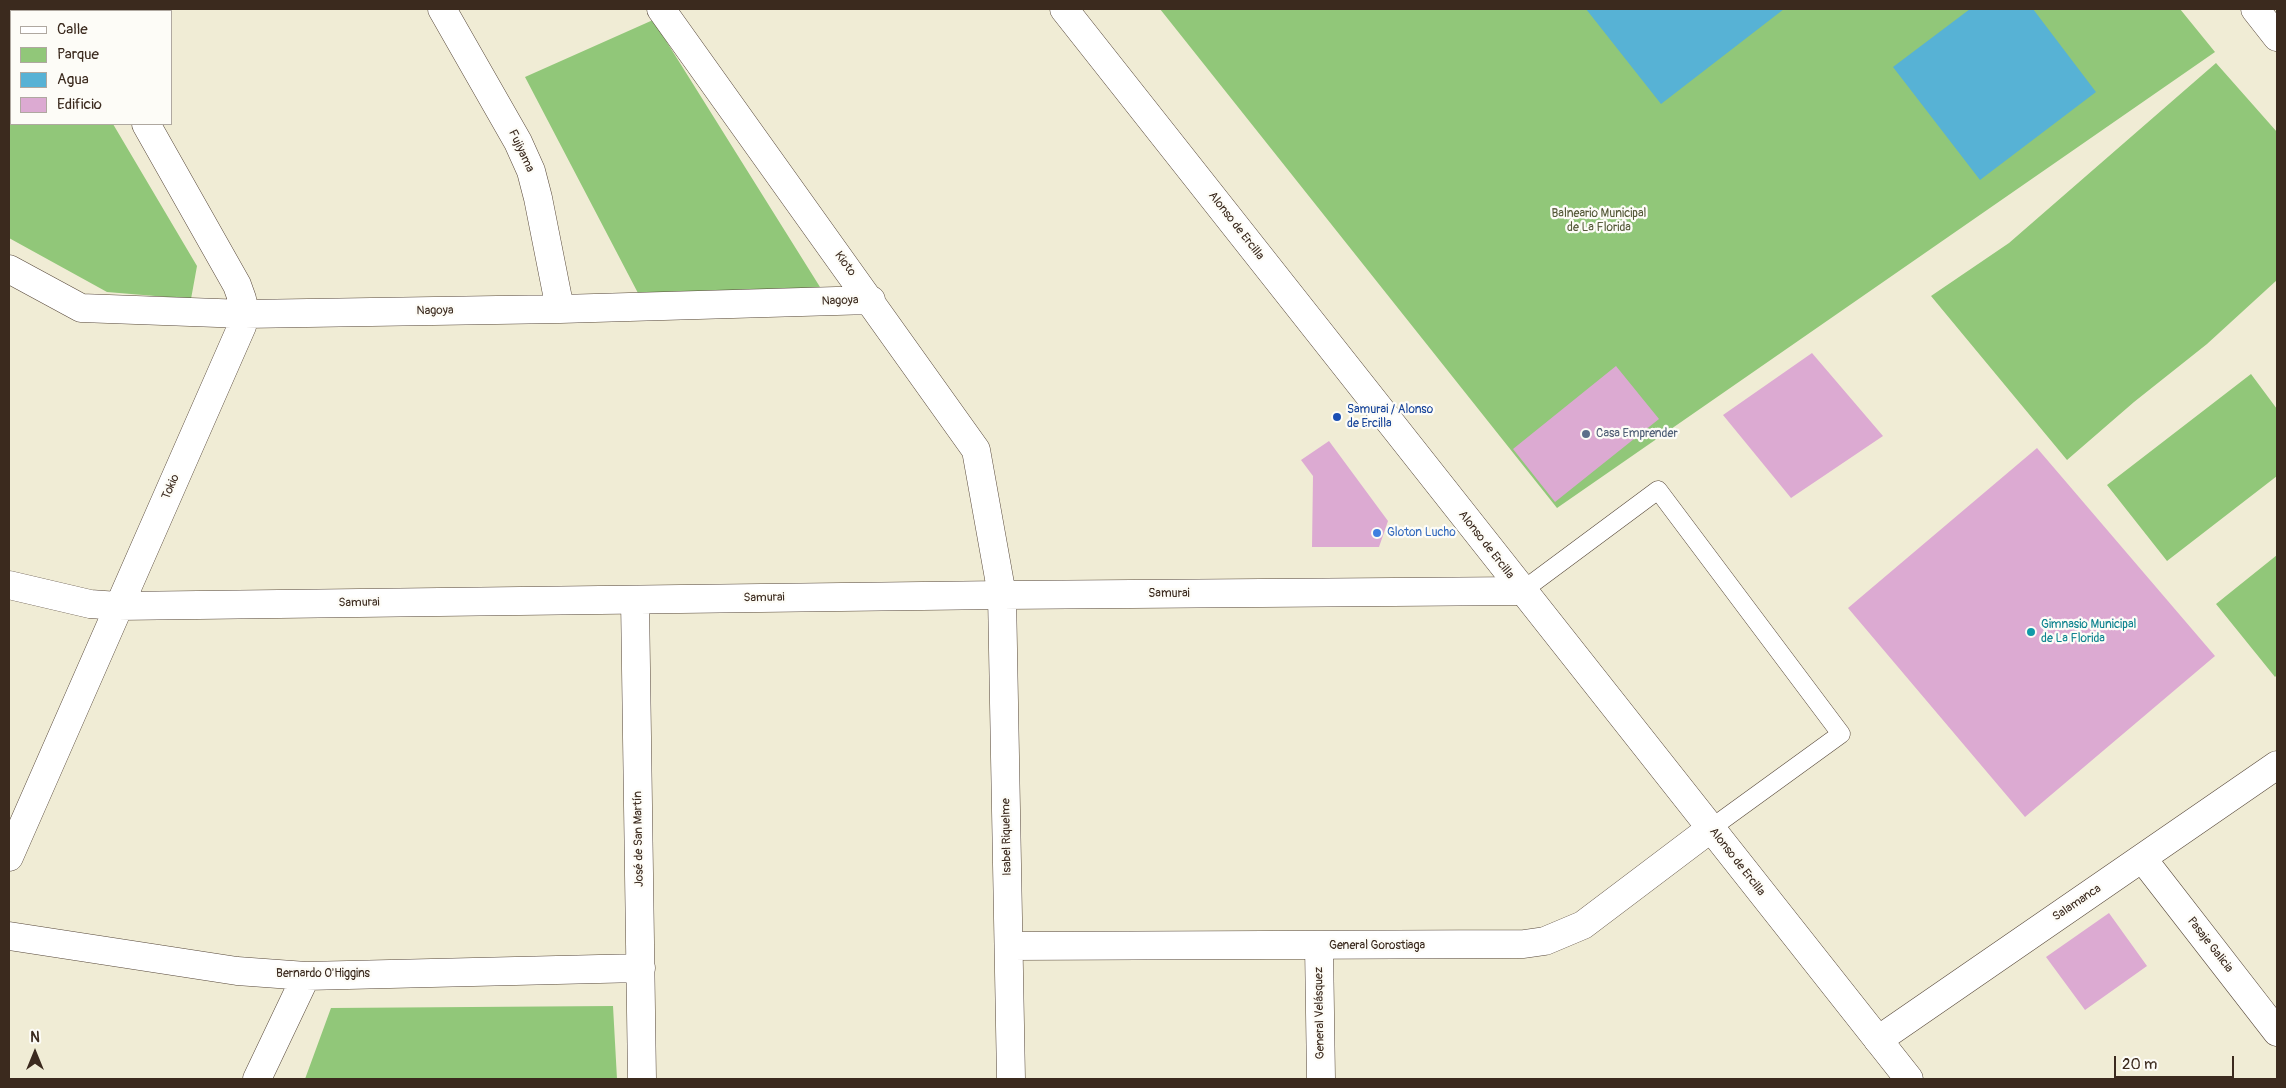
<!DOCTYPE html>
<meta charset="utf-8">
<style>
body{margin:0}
#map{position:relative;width:2286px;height:1088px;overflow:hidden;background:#f0ecd5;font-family:Pangolin,sans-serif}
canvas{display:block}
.frame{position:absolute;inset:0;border:10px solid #3b2a1e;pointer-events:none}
.legend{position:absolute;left:10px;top:10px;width:162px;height:115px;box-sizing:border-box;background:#fdfcf7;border:1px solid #afa8a0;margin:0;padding:6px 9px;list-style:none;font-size:15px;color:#3b2a1e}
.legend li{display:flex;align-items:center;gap:10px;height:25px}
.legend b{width:25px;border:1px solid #afa8a0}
.north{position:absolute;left:10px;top:1028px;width:50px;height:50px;-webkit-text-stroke:4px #fdfcf7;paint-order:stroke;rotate:0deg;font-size:14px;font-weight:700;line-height:20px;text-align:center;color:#3b2a1e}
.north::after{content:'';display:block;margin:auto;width:18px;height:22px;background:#3b2a1e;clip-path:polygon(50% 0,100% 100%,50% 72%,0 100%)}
.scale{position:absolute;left:2114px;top:1056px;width:120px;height:22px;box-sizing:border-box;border:2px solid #3b2a1e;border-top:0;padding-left:6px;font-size:15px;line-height:18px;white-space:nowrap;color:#3b2a1e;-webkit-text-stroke:4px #fdfcf7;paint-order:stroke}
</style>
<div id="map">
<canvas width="2286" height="1088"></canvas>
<div class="frame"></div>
<ul class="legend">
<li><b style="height:6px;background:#fff"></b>Calle</li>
<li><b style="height:14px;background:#91c779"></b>Parque</li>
<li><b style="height:14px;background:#57b2d5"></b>Agua</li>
<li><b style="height:14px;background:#dcaad2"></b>Edificio</li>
</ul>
<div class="north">N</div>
<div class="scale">20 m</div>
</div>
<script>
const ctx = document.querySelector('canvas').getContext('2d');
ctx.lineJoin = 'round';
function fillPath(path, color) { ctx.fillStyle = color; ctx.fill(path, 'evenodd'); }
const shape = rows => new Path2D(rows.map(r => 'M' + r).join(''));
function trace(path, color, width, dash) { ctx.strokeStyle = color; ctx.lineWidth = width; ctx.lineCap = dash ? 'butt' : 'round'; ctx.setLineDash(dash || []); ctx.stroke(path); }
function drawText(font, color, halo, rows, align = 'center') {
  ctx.font = font + ' Pangolin,sans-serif'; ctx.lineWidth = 4.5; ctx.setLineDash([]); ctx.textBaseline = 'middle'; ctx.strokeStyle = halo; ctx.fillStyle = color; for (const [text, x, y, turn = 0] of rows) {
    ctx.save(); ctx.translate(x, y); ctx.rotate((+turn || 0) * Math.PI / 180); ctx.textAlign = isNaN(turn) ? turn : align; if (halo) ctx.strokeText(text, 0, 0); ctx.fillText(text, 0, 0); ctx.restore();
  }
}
const green = shape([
 [9,9,45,9,47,11,11,11,11,124,113,124,197,266,191,299,107,292,9,238],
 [1160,9,2180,9,2215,52,1557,508],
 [653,20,825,295,639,295,525,77],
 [2216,63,2277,132,2277,280,2207,344,2134,402,2067,460,1931,296,2009,243],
 [2251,374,2277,409,2277,476,2167,561,2107,485],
 [2277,555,2277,675,2275,677,2216,604],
 [613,1006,617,1079,305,1079,331,1008]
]);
const water = shape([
 [1586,9,1784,9,1661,104],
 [1970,9,2033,9,2096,92,1980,180,1893,67]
]);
const building = shape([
 [1812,353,1883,436,1791,498,1723,415],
 [1616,366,1659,419,1555,502,1513,449],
 [1329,441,1388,521,1379,547,1312,547,1313,476,1301,460],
 [2037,448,2215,656,2025,817,1848,608],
 [2109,913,2147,966,2085,1010,2046,957]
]);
const service = shape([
 [1522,591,1658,490,1841,734,1710,829]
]);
const minor = shape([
 [82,9,84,11],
 [442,9,518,142,531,171,538,198,560,309],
 [661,9,976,450,1002,595,1011,1079],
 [2255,9,2277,37],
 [9,269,81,308,245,314,560,309,871,300],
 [9,585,90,604,118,606,1002,595,1522,591],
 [635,600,642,1079],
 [9,857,242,326,245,314,242,299,237,285,146,124],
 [2142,858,2277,1032],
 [9,936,237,971,306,976,641,968],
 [1009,946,1524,944,1545,941,1583,925,1710,829],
 [1319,946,1321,1079],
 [1878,1040,2277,765],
 [257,1079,306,976]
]);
const tertiary = shape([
 [1064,9,1909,1079]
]);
const markers = [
 [1337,417,5,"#1a4fb4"],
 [1586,434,5,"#5c6f8a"],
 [1377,533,5,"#3f7fe0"],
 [2031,632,5,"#0f9aa8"]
];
const streetNames = [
 ["Fujiyama",521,151,65],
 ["Alonso de Ercilla",1236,226,52],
 ["Kioto",845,264,54],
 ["Nagoya",840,301,-2],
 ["Nagoya",435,311,-1],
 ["Tokio",171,487,-66],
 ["Alonso de Ercilla",1486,545,52],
 ["Samurai",1169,594],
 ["Samurai",764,598,-1],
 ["Samurai",359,603,-1],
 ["Isabel Riquelme",1007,837,-91],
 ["José de San Martín",639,839,-91],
 ["Alonso de Ercilla",1737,862,52],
 ["Salamanca",2077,903,-34],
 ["Pasaje Galicia",2210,945,52],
 ["General Gorostiaga",1377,946],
 ["Bernardo O'Higgins",323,974],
 ["General Velásquez",1320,1013,-91]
];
const parkNames = [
 ["Balneario Municipal",1599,214],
 ["de La Florida",1599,228]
];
const transitNames = [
 ["Samurai / Alonso",1347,410],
 ["de Ercilla",1347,424]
];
const serviceNames = [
 ["Casa Emprender",1596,434]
];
const shopNames = [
 ["Gloton Lucho",1387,533]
];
const cultureNames = [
 ["Gimnasio Municipal",2041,625],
 ["de La Florida",2041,639]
];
fillPath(green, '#91c779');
fillPath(water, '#57b2d5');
fillPath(building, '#dcaad2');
trace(service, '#564739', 19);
trace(minor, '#564739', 29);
trace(tertiary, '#564739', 29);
trace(service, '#fff', 18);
trace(minor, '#fff', 28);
trace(tertiary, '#fff', 28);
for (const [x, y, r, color] of markers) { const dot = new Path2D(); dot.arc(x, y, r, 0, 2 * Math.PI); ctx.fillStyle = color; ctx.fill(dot); trace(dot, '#fdfcf7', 2); }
drawText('12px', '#3b2a1e', '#fdfcf7', streetNames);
drawText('12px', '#555939', '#fdfcf7', parkNames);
drawText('12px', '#164399', '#fdfcf7', transitNames, 'left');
drawText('12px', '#4e5e75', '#fdfcf7', serviceNames, 'left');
drawText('12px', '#366cbe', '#fdfcf7', shopNames, 'left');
drawText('12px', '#0d838f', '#fdfcf7', cultureNames, 'left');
</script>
